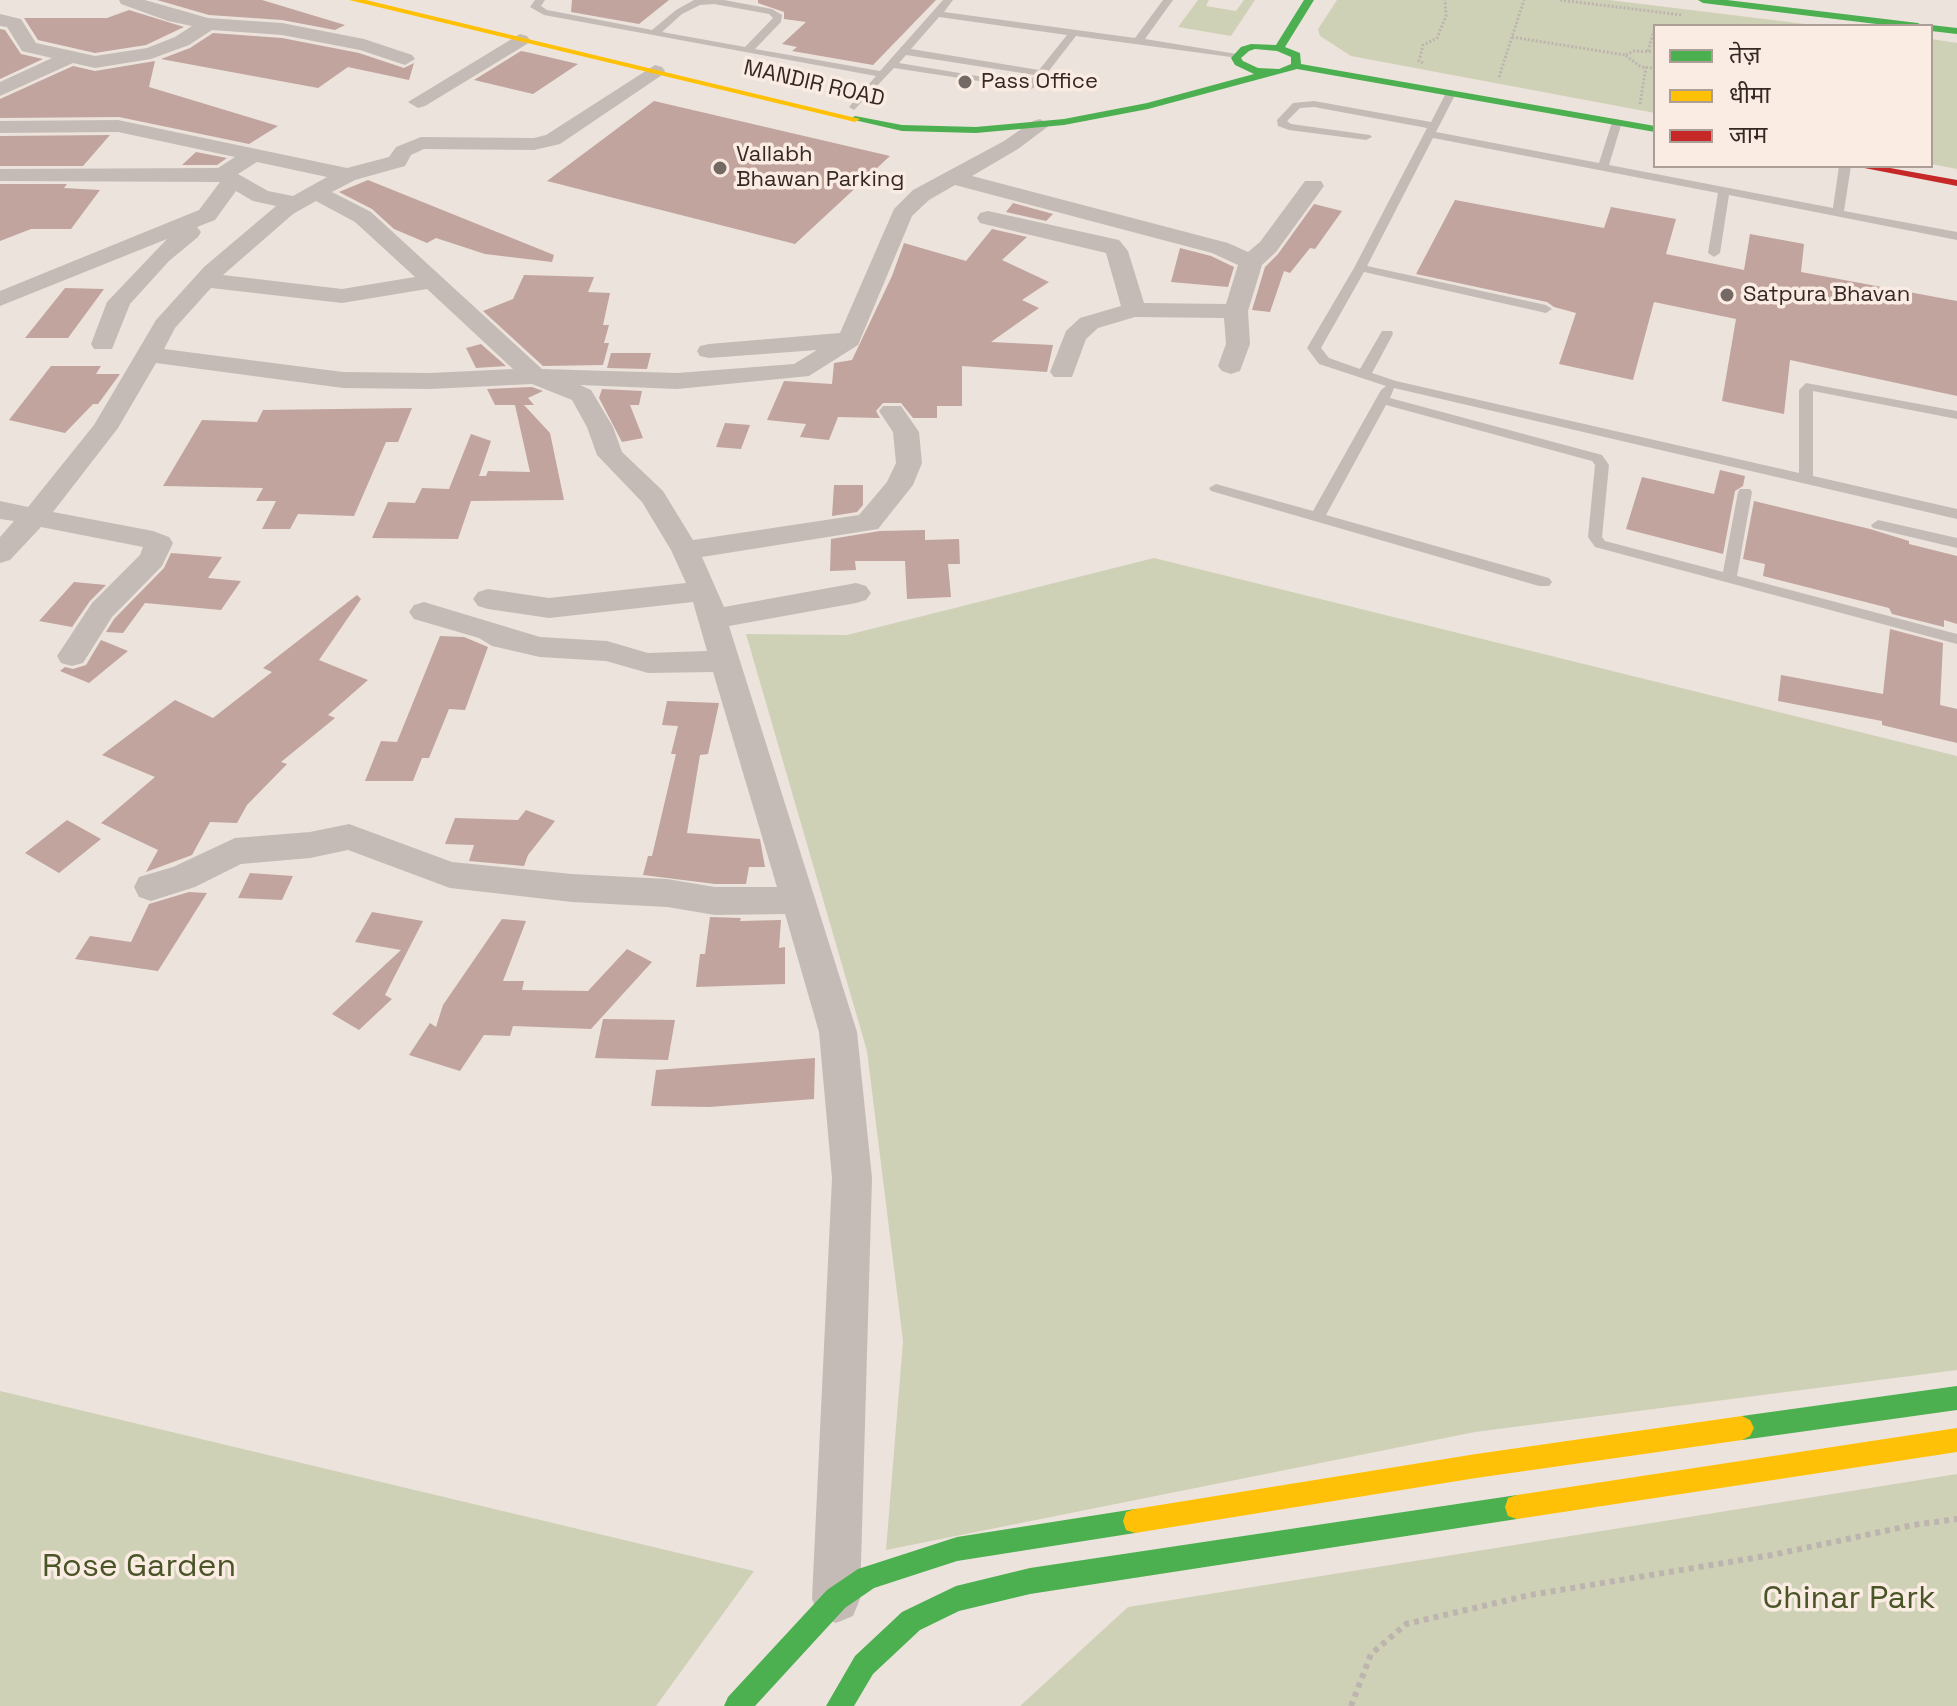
<!DOCTYPE html>
<meta charset="utf-8">
<style>
body{margin:0}
#map{position:relative;width:1957px;height:1706px;overflow:hidden;background:#ece3dc;font-family:"Space Grotesk","Noto Sans Devanagari",sans-serif}
canvas{display:block}
.legend{position:absolute;left:1653px;top:24px;width:280px;height:144px;box-sizing:border-box;background:#faece2;border:2px solid #ab9e96;margin:0;padding:10px 14px;list-style:none;font-size:24px;color:#352825}
.legend li{display:flex;align-items:center;gap:16px;height:40px}
.legend b{width:40px;border:2px solid #ab9e96}
</style>
<div id="map">
<canvas width="1957" height="1706"></canvas>
<ul class="legend">
<li><b style="height:10px;background:#4caf50"></b>तेज़</li>
<li><b style="height:10px;background:#ffc107"></b>धीमा</li>
<li><b style="height:10px;background:#c62828"></b>जाम</li>
</ul>
</div>
<script>
const ctx = document.querySelector('canvas').getContext('2d');
ctx.lineJoin = 'round';
function fillPath(path, color) { ctx.fillStyle = color; ctx.fill(path, 'evenodd'); }
const shape = rows => new Path2D(rows.map(r => 'M' + r).join(''));
function trace(path, color, width, dash) { ctx.strokeStyle = color; ctx.lineWidth = width; ctx.lineCap = dash ? 'butt' : 'round'; ctx.setLineDash(dash || []); ctx.stroke(path); }
function drawText(font, color, halo, rows, align = 'center') {
  ctx.font = font + ' "Space Grotesk",sans-serif'; ctx.lineWidth = 7; ctx.setLineDash([]); ctx.textBaseline = 'middle'; ctx.strokeStyle = halo; ctx.fillStyle = color; for (const [text, x, y, turn = 0] of rows) {
    ctx.save(); ctx.translate(x, y); ctx.rotate((+turn || 0) * Math.PI / 180); ctx.textAlign = isNaN(turn) ? turn : align; if (halo) ctx.strokeText(text, 0, 0); ctx.fillText(text, 0, 0); ctx.restore();
  }
}
const green = shape([
 [1198,0,1209,0,1206,6,1236,11,1244,0,1255,0,1231,36,1178,27],
 [1337,0,1609,0,1822,26,1655,26,1655,113,1351,56,1320,36,1318,29],
 [1931,39,1957,43,1957,169,1931,164],
 [1154,558,1957,756,1957,1370,1475,1432,886,1550,903,1341,867,1051,746,634,847,635],
 [0,1391,754,1571,656,1706,0,1706],
 [1957,1474,1957,1706,1020,1706,1128,1607]
]);
const building = shape([
 [157,0,262,0,345,25,335,30,282,20,209,15],
 [572,0,669,0,639,24,571,12],
 [758,0,936,0,873,65,792,51,797,47,782,44,806,22,784,19,784,12,758,3],
 [129,10,184,27,146,45,95,53,38,40,24,18,107,18],
 [0,29,5,30,21,54,43,59,0,79],
 [213,33,282,38,359,53,404,68,414,63,409,80,348,67,318,88,161,59,190,48],
 [521,51,531,53,578,64,533,94,474,80],
 [155,61,149,87,278,126,249,144,119,117,0,118,0,99,73,66,95,71],
 [654,101,890,156,795,244,547,181],
 [110,135,83,166,0,166,0,136],
 [196,152,227,158,217,165,182,165],
 [368,180,554,255,552,262,485,254,436,238,427,243,394,229,372,209,339,192],
 [0,184,67,184,64,188,100,190,71,229,31,229,0,241],
 [1455,200,1604,228,1611,207,1676,219,1666,254,1744,270,1750,234,1804,244,1801,272,1957,301,1957,396,1790,360,1784,414,1722,401,1736,319,1654,302,1633,380,1559,364,1576,313,1554,307,1547,302,1416,274],
 [1013,203,1053,214,1046,221,1006,212],
 [1314,204,1342,211,1315,249,1310,248,1290,273,1284,271,1270,312,1252,310,1265,267,1278,254],
 [992,229,1027,237,1002,260,1049,282,1022,300,1039,308,991,342,1053,345,1047,372,962,366,962,406,937,406,937,418,913,418,901,403,883,403,876,411,880,418,838,417,829,440,800,437,806,424,767,420,784,381,832,384,834,363,852,360,892,276,904,243,966,261],
 [1180,248,1211,256,1234,267,1228,287,1171,282],
 [524,275,594,277,588,292,610,293,603,325,609,325,604,343,609,343,603,365,543,366,483,311,513,299],
 [65,288,104,289,68,338,25,338],
 [481,344,506,366,476,368,466,348],
 [611,353,651,353,647,369,607,368],
 [51,366,101,366,96,374,120,374,98,404,93,404,65,433,9,420],
 [532,387,543,391,528,398,534,405,524,405,550,433,564,500,471,501,458,539,372,538,388,502,415,503,422,488,449,489,471,434,491,441,479,476,486,476,488,471,530,472,515,405,495,405,487,389],
 [602,389,642,391,639,405,630,405,643,438,622,442,599,398],
 [412,408,398,442,386,442,354,516,298,514,290,529,262,529,276,501,256,501,263,488,163,486,202,420,257,422,263,410],
 [725,423,750,425,741,449,716,447],
 [1720,470,1745,476,1743,486,1735,491,1723,554,1626,529,1642,477,1714,494],
 [834,485,863,485,863,505,857,512,832,516],
 [1754,501,1870,529,1909,541,1909,544,1957,556,1957,624,1944,620,1944,627,1892,614,1889,608,1763,576,1765,564,1743,559],
 [925,530,925,540,959,539,960,564,948,564,951,597,907,599,905,561,855,561,856,570,830,571,831,539,880,531],
 [171,553,222,557,208,578,241,581,221,610,145,603,123,633,106,632,114,619,164,568],
 [74,582,106,585,90,601,72,627,39,621],
 [357,595,361,599,319,660,368,680,328,715,335,718,281,762,287,764,247,805,237,823,210,822,192,855,146,872,158,850,101,823,155,777,102,755,175,700,213,718,272,672,263,668],
 [1890,629,1943,643,1940,705,1957,709,1957,743,1882,725,1882,721,1778,701,1781,675,1883,694],
 [440,636,464,637,488,647,465,710,449,709,429,758,422,758,413,781,365,781,381,741,397,742],
 [101,640,128,651,89,683,60,671,65,667,73,669,86,665],
 [667,701,719,703,708,754,700,755,687,833,760,839,765,867,749,867,746,884,715,884,643,875,648,856,652,856,676,754,671,754,678,726,662,725],
 [526,810,555,821,528,855,524,866,469,861,474,845,445,844,455,818,518,820],
 [67,820,101,839,59,873,25,853],
 [250,873,293,876,282,900,238,898],
 [189,892,207,893,158,971,75,959,90,936,131,942,149,904],
 [372,912,423,921,385,995,392,999,359,1030,332,1014,401,950,355,942],
 [710,917,741,918,740,921,781,920,779,948,785,947,785,984,696,987,700,954,705,954],
 [502,919,526,921,503,981,524,981,522,990,588,991,627,949,652,962,591,1029,513,1026,510,1036,484,1035,460,1071,409,1055,430,1023,436,1027,443,1005],
 [603,1019,675,1020,668,1060,595,1058],
 [815,1058,814,1099,709,1107,651,1106,656,1070]
]);
const pathFar1 = shape([
 [1560,0,1682,15],
 [1512,37,1625,55],
 [1648,51,1655,27],
 [1655,52,1634,51,1625,55,1641,67,1655,68],
 [1423,63,1419,61,1423,45,1437,38,1446,16,1445,0],
 [1499,77,1524,0],
 [1640,104,1646,67]
]);
const path = shape([
 [1351,1706,1371,1654,1406,1624,1530,1595,1772,1555,1913,1525,1957,1519]
]);
const lane = shape([
 [535,0,545,0,541,6,547,10,652,30,676,10,694,0,724,0,772,9,782,15,781,22,755,49,880,71,943,0,953,0,944,12,1135,38,1163,0,1173,0,1145,39,1243,55,1238,58,1076,36,1037,86,1031,89,894,68,854,110,849,107,876,76,544,15,530,7,535,0],
 [714,4,769,14,773,18,745,47,662,32,682,14,700,5,714,4],
 [939,17,1067,35,1039,70,911,49,939,17],
 [906,55,1035,75,1026,84,899,63,906,55],
 [1451,90,1456,93,1436,132,1599,163,1612,122,1617,119,1622,122,1609,165,1833,208,1839,166,1851,166,1844,211,1957,232,1957,240,1729,195,1720,253,1714,257,1708,253,1718,193,1433,138,1367,266,1546,305,1552,309,1546,313,1364,272,1321,348,1329,358,1360,369,1382,331,1392,331,1393,334,1372,373,1396,381,1799,473,1799,390,1806,383,1957,411,1957,419,1813,391,1813,476,1957,509,1957,519,1394,388,1390,398,1602,455,1609,465,1602,537,1605,541,1723,572,1738,492,1740,489,1750,489,1752,492,1737,576,1957,634,1957,644,1595,547,1588,537,1595,465,1592,461,1386,405,1326,515,1549,578,1552,582,1549,586,1539,586,1211,491,1209,488,1216,484,1313,511,1381,390,1386,386,1319,364,1307,348,1354,268,1427,128,1314,107,1300,108,1287,121,1291,124,1370,135,1372,137,1366,140,1289,130,1278,126,1277,120,1293,103,1314,101,1431,122,1446,93,1451,90],
 [1878,520,1957,538,1957,548,1873,528,1871,525,1878,520]
]);
const street = shape([
 [119,0,145,0,208,18,282,23,364,39,412,55,415,59,405,65,360,50,282,35,212,30,189,45,151,59,95,68,73,63,0,96,0,82,52,58,22,51,7,27,0,26,0,14,21,19,36,43,95,56,147,48,175,37,192,26,168,21,121,4,119,0],
 [520,34,527,36,530,40,527,44,425,106,418,108,408,102,520,34],
 [655,65,662,67,665,71,662,75,560,144,534,150,424,149,411,155,405,166,355,180,332,192,371,212,542,369,677,373,794,364,817,350,709,358,700,356,697,351,700,346,709,344,840,333,894,209,913,190,1004,141,1033,121,1040,119,1050,125,1018,149,972,176,1228,243,1248,252,1260,242,1305,181,1321,181,1324,186,1276,252,1262,265,1248,311,1250,344,1240,371,1231,374,1222,371,1218,366,1226,344,1224,318,1135,317,1098,328,1086,339,1072,377,1054,377,1050,372,1066,331,1080,318,1121,306,1106,253,980,223,977,218,980,213,988,211,1119,240,1128,251,1144,303,1226,304,1238,265,1212,253,955,185,929,200,912,216,858,345,809,376,677,389,580,385,591,390,613,427,622,452,663,491,693,540,859,515,887,482,896,463,893,432,879,411,883,406,901,406,919,432,922,463,913,485,878,529,702,557,724,607,856,583,866,586,871,593,866,600,856,603,729,626,857,1032,872,1178,860,1599,853,1616,836,1623,819,1616,812,1599,832,1178,819,1032,785,914,715,915,667,907,572,902,450,888,348,850,310,858,241,864,195,887,151,901,139,897,134,887,139,877,173,867,235,838,310,832,349,824,452,862,572,874,667,879,715,887,777,887,713,672,648,673,606,661,540,657,492,646,479,638,414,619,409,612,414,605,424,602,540,637,607,641,648,653,707,651,693,602,549,618,488,609,478,606,473,599,478,592,488,589,549,598,686,583,671,550,642,502,597,455,587,427,572,400,532,384,430,389,343,388,156,363,118,428,53,512,153,531,169,537,173,543,162,566,112,617,83,663,72,666,61,663,57,656,92,603,140,555,143,547,41,527,10,560,0,563,0,537,14,521,0,519,0,501,28,507,94,425,156,320,204,267,276,206,253,201,236,191,215,220,197,227,201,232,198,237,169,261,130,304,112,349,94,349,91,344,107,302,167,239,0,306,0,291,199,210,220,182,0,181,0,169,218,168,235,157,118,132,0,133,0,121,118,120,347,168,389,157,396,147,421,137,534,138,546,135,655,65],
 [257,162,327,177,293,196,268,191,238,174,257,162],
 [316,201,355,222,415,277,342,289,223,275,293,214,316,201],
 [211,288,342,303,427,289,513,369,430,373,343,372,164,349,175,328,211,288]
]);
const fast = shape([
 [1304,0,1314,0,1285,47,1300,53,1301,64,1655,126,1655,132,1297,69,1148,109,1064,125,976,133,902,131,850,119,855,116,902,125,976,127,1064,119,1147,103,1254,74,1235,65,1231,58,1241,47,1251,44,1276,45,1304,0],
 [1255,49,1277,51,1291,57,1291,64,1279,69,1258,68,1243,61,1241,58,1249,51,1255,49],
 [1698,0,1727,0,1918,23,1923,26,1893,26,1703,3,1698,0],
 [1931,25,1957,28,1957,34,1931,31,1931,26,1927,26,1931,25],
 [1957,1386,1957,1410,1742,1440,1734,1436,1730,1428,1734,1420,1742,1416,1957,1386],
 [1517,1495,1526,1498,1529,1507,1526,1516,1517,1519,1030,1594,959,1611,920,1630,873,1674,854,1706,826,1706,855,1656,902,1612,956,1586,1030,1568,1517,1495],
 [1135,1509,1144,1512,1147,1521,1144,1530,1135,1533,957,1561,874,1588,845,1608,755,1706,724,1706,728,1697,827,1590,858,1569,957,1537,1135,1509]
]);
const slow = shape([
 [349,0,366,0,860,119,855,122,349,0],
 [1742,1416,1750,1420,1754,1428,1750,1436,1742,1440,1476,1478,1135,1533,1126,1530,1123,1521,1126,1512,1135,1509,1476,1454,1742,1416],
 [1957,1428,1957,1452,1517,1519,1508,1516,1505,1507,1508,1498,1517,1495,1957,1428]
]);
const jam = shape([
 [1854,166,1879,166,1957,180,1957,186,1854,166]
]);
const markers = [
 [965,82,8,"#756965"],
 [720,168,8,"#756965"],
 [1727,295,8,"#756965"]
];
const farPoinames = [
 ["Pass Office",981,82],
 ["Vallabh",736,155],
 ["Bhawan Parking",736,180],
 ["Satpura Bhavan",1743,295]
];
const farStreetnames = [
 ["MANDIR ROAD",814,84,13]
];
const nearParknames = [
 ["Rose Garden",139,1567],
 ["Chinar Park",1849,1599]
];
fillPath(green, '#cfd1b6');
fillPath(building, '#c1a49d');
trace(pathFar1, '#bdb4af', 3, [2, 2]);
trace(path, '#bdb4af', 6, [5, 5]);
fillPath(lane, '#c5bbb6');
fillPath(street, '#c5bbb6');
fillPath(fast, '#4caf50');
fillPath(slow, '#ffc107');
fillPath(jam, '#c62828');
for (const [x, y, r, color] of markers) { const dot = new Path2D(); dot.arc(x, y, r, 0, 2 * Math.PI); ctx.fillStyle = color; ctx.fill(dot); trace(dot, '#faece2', 3); }
drawText('22px', '#352825', '#faece2', farPoinames, 'left');
drawText('22px', '#352825', '#faece2', farStreetnames);
drawText('32px', '#495427', '#faece2', nearParknames);
</script>
